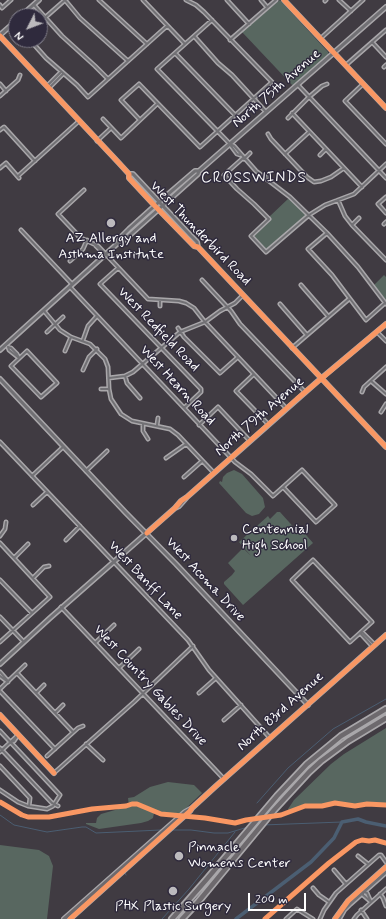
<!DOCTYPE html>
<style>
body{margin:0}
#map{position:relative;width:386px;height:919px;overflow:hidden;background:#403b42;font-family:Mynerve,sans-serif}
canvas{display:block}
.north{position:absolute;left:8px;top:8px;width:40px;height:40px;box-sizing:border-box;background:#2f2a3d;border:1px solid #827f8b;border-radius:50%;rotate:228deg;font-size:11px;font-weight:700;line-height:16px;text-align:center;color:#fff}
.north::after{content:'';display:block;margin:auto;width:14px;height:18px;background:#bcbabd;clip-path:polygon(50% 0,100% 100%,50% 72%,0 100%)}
.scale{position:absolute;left:248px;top:893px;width:58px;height:18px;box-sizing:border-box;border:2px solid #fff;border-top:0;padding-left:5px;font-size:12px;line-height:14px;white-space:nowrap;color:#fff;-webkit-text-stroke:3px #2f2a3d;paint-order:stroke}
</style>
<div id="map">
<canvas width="386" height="919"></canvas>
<div class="north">N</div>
<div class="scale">200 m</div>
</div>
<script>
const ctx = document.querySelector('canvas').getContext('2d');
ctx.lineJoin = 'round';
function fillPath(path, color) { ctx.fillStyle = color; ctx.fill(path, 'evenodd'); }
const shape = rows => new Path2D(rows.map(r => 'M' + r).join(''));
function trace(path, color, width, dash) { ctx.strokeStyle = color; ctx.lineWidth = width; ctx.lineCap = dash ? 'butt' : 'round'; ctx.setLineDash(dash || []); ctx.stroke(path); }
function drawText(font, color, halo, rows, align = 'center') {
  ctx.font = font + ' Mynerve,sans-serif'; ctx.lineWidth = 3; ctx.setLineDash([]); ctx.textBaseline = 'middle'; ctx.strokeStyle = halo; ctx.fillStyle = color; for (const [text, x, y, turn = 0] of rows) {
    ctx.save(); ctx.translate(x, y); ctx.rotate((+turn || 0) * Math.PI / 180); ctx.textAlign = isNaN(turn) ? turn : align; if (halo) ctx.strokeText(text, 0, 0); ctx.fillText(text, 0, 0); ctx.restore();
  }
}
const green = shape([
 [280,0,328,52,328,55,293,86,242,32],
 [289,198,306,215,268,249,265,249,254,236,269,222,269,217],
 [384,275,386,277,386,301,374,285],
 [234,470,242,474,263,498,265,507,259,514,252,516,246,513,219,483,220,481,222,482,223,477,227,473],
 [277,512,280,512,298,532,301,529,313,543,243,605,224,584,224,582,232,575,235,571,228,563,243,548,251,556,239,542,268,516,270,519],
 [386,728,386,805,367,804,355,806,335,803,322,806,304,806,298,810,289,812,288,809,294,800,331,764,344,754],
 [168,782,194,785,202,793,178,816,154,813,153,818,148,821,141,823,99,829,86,824,86,823,96,823,97,818,101,814,129,806,128,798,134,797,150,787],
 [0,845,39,850,49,856,53,866,47,919,0,919]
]);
const stream = shape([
 [257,803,288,768,333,729,386,699],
 [0,815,14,825,47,832,82,827,86,827,96,833,161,830],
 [263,825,342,822],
 [171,830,191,830,214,833,228,833,248,827],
 [125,873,126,875],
 [162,919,189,889,235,832]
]);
const river = shape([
 [236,919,311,862,334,838,342,822,358,819,366,822,386,826]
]);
const street = shape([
 [65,0,80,18,128,61],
 [99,0,147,44],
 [143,0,185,44],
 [227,0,249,24],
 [261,0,267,7],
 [339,0,351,11],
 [325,1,326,0],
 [0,5,2,8,11,0],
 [34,5,62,36,95,66,108,79],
 [212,20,157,69,230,144,234,146,256,171,290,197,327,233,358,267,386,304],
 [40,22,65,0],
 [194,36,218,63,232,75,266,112],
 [321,38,363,0],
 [30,40,46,58,77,85,88,97,167,26],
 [230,40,276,0],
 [372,42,386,57],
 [175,53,235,115],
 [346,65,386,30],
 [384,67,386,65],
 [0,84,6,91],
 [363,84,345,101,386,144],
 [298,85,386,178],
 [47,86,61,72],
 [49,88,63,74],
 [0,96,18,80,20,75],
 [292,113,362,187],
 [288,118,309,97,322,86,327,84],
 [103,119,121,138,157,104],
 [140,120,121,100,139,84,200,147,272,82,204,12,196,5,186,0],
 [0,130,4,127,35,161],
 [268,134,271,139,307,177,314,182,321,181,331,177,344,168],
 [97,141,111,128],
 [231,146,237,154,240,155],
 [285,154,309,132],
 [320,155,326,149],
 [243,158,224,175,237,189,254,204,269,219,251,236,266,252,309,215,325,205,354,194,386,164],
 [244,159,250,153],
 [0,168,6,163,19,178],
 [18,176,79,121],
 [266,179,269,174],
 [84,190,58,214,76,233,79,237,98,246,148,299,179,301,186,303,194,308,205,322,286,408],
 [386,197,378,204,386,213],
 [338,200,345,216,352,225,386,260],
 [384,224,386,222],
 [352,225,359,218],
 [21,230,72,284],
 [327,233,308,249,332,275,366,320,385,303],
 [94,244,104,254],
 [70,261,83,249,87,240],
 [118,268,100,284,201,389,201,392,184,408],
 [202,280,231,311,240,324,305,392],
 [301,285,328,316],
 [70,287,235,462,251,474,273,496,302,470,335,505,316,522,283,487],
 [280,304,307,335],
 [160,306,160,300],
 [44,311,60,330,71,337,90,344,105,359,108,367,109,389,111,399,121,414,132,421,170,429,178,435,214,473],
 [178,328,184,337,220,373,238,357],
 [47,332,63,317],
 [377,332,386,341],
 [83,340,88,326,97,316],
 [8,347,9,350,19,358],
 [8,347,11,348,17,354,19,358],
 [292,348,349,299],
 [27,351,57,383,41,397,11,366,27,351],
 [65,351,71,337],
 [83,370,89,357,97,349],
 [254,374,236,391,268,424],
 [125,376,127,383,140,398],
 [109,378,125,376,133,372,180,332,205,322,220,311,235,303,243,295],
 [371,381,386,394],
 [101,389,109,389],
 [362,392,364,387,386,367],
 [381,412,386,404],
 [143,424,143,431,148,439],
 [157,425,158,418],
 [199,425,218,407,250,441],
 [0,442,188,640,209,670,270,738],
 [166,458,186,444],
 [86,471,107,451],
 [32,476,63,447],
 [184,477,202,461],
 [33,505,47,492],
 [0,536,5,529,6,522],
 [66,540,80,526],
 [0,543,50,597,0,642],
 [14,558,28,544],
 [313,560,372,622,350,642,292,580,313,560],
 [33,578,44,567,49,566],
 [0,580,32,613],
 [61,607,224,779],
 [0,617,23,641],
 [361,632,361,634,372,646],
 [362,632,375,645],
 [95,643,114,625],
 [119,668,139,649],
 [0,672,7,680,8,682],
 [17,673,73,732],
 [0,676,8,682],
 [0,689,25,665],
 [0,691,55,749],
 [36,693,44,685],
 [199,693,216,678],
 [55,713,63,705],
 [224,720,241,705],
 [0,731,60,795,53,806,47,809,28,806,18,802,0,790],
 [11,742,14,741,18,735],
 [86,744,103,760],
 [0,748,52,803,58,806],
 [0,752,18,735],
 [47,756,78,728,83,726],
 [0,766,30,798,29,806],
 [54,773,134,702,193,646],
 [358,856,368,864],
 [334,870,346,884],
 [313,888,319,895,329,902],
 [364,892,367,893,371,902],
 [363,893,363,895,370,901],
 [380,894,383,898,386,906],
 [361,910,367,919],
 [286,919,297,909,313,919],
 [320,919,324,910,336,893,379,855,381,855,386,862],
 [354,919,357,915,386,889]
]);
const secondary = shape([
 [284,0,386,108],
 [21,16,39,0],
 [0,35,16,21],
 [0,36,118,162,129,174,129,178,155,206,194,246,198,247,386,447],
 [129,174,133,174,190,235,197,242,198,247],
 [118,243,122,242,198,174,199,171,386,7],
 [0,350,118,243,119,239,129,229,159,202,195,171,199,171],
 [0,379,126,513,176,564,308,705],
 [175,508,179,506,187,497],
 [0,664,50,618,175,508,181,501,187,497,318,381,386,324],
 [0,715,54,773],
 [335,919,348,901,386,867],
 [339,919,344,910,350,904,386,872]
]);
const primary = shape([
 [64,919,185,812,192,808],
 [70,919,190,811,192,808,216,786,386,635]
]);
const highway = shape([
 [172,919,207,879,277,796,307,764,341,736,386,709],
 [182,919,198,902,274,810,309,772,321,761,348,741,386,718]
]);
const cycleway = shape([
 [284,0,386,108],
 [0,36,118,162,129,174,129,178,155,206,194,246,198,247,386,447],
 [147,533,175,508,181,501,187,497,297,399,386,324],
 [0,715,54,773],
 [0,802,22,815,28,817,49,817,92,809,126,806,132,804,137,804,161,814,205,818,235,823,246,820,281,815,305,806,322,806,335,803,355,806,367,804,386,805],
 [70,919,190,811,192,808,216,786,386,635],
 [265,919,329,863,356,842,362,840,369,841,375,840,386,843],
 [335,919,348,901,386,867]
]);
const markers = [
 [111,223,5,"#bcbabd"],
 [234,538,4,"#bcbabd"],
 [179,856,5,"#bcbabd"],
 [173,891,5,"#bcbabd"]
];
const streetNames = [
 ["North 75th Avenue",277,89,-41],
 ["West Thunderbird Road",200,234,46],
 ["West Redfield Road",158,330,46],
 ["West Hearn Road",177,386,47],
 ["North 79th Avenue",260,417,-41],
 ["West Acoma Drive",205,580,47],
 ["West Banff Lane",145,581,47],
 ["West Country Gables Drive",150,686,47],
 ["North 83rd Avenue",281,712,-42]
];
const poiNames = [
 ["AZ Allergy and",111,239],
 ["Asthma Institute",111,255],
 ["Centennial",242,530,"left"],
 ["High School",242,546,"left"],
 ["Pinnacle",188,848,"left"],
 ["Womens Center",188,864,"left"],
 ["PHX Plastic Surgery",173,907]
];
const neighbourhoodNames = [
 ["CROSSWINDS",254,179]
];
fillPath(green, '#586760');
trace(stream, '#4b5e72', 1);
trace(river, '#4b5e72', 3.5);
trace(street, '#a9a7aa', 5);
trace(secondary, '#a9a7aa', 6);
trace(primary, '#a9a7aa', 6);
trace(highway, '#a9a7aa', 8);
trace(street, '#717074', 2);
trace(secondary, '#717074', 3);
trace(primary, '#6d696d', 3.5);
trace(highway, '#6d696d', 4.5);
trace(cycleway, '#f99763', 5);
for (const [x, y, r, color] of markers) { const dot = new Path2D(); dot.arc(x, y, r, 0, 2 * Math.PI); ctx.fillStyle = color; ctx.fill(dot); trace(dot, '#2f2a3d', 1.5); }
drawText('14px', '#fff', '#2f2a3d', streetNames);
drawText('14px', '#fff', '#2f2a3d', poiNames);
ctx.letterSpacing = '1px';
drawText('15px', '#fff', '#2f2a3d', neighbourhoodNames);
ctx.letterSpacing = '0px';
</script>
